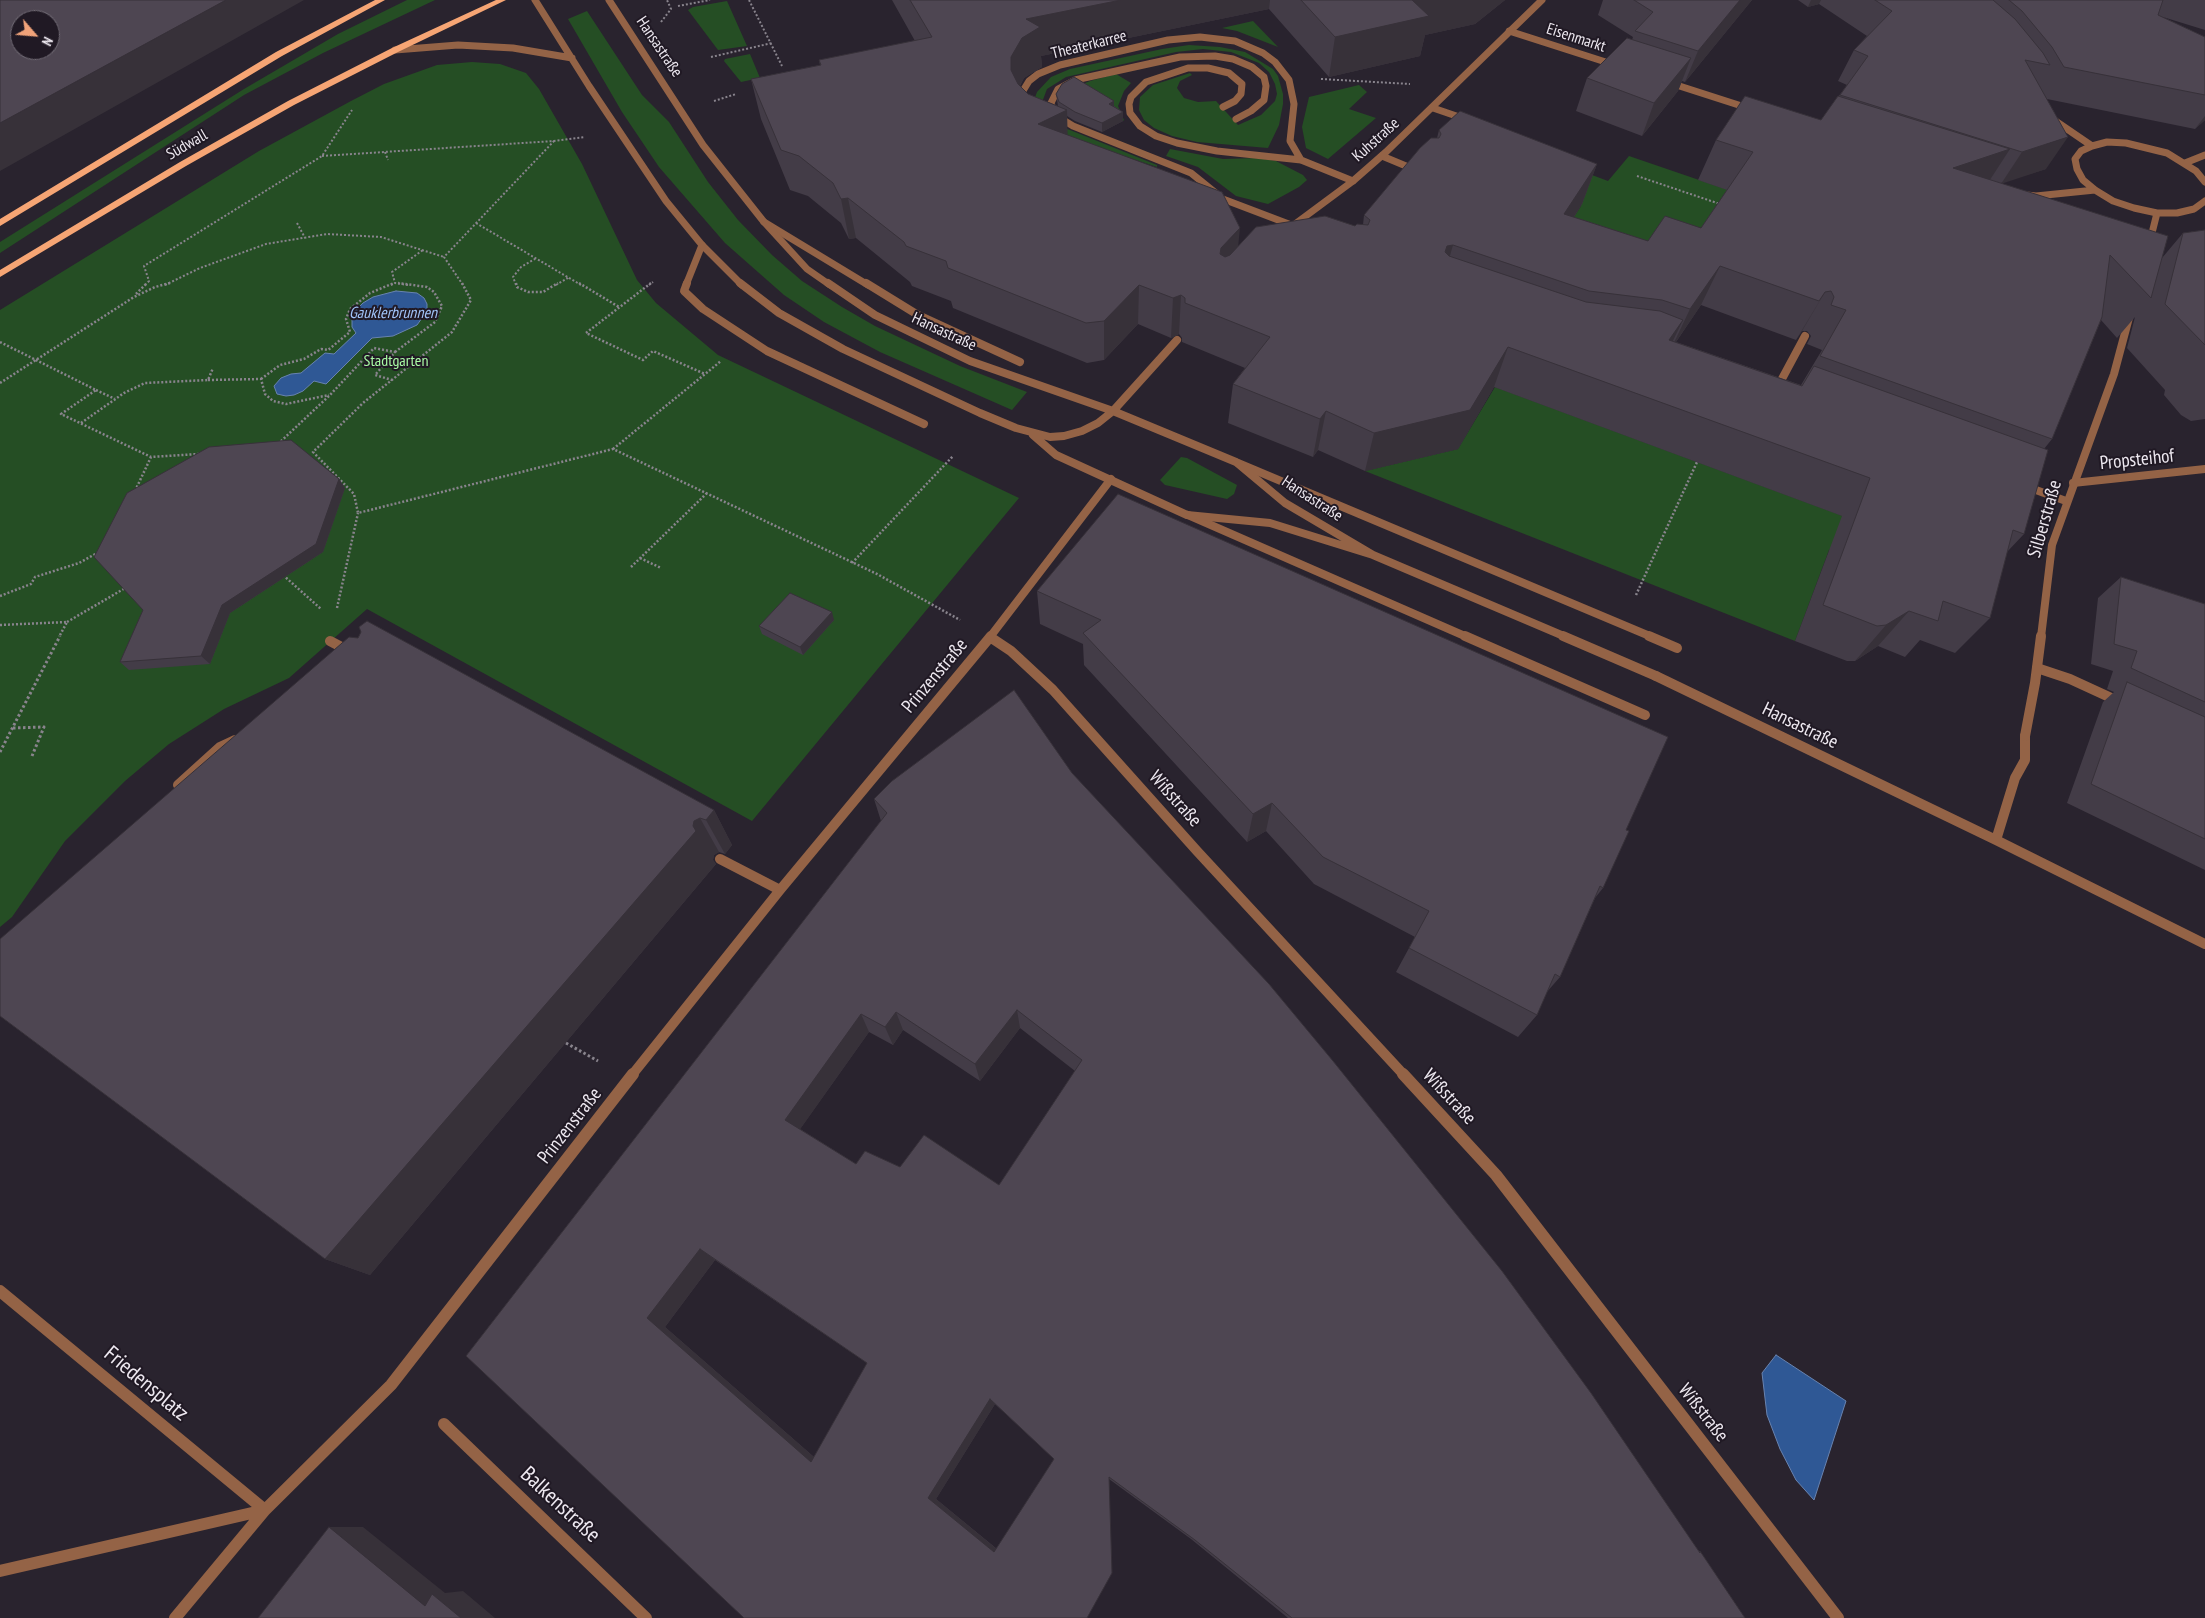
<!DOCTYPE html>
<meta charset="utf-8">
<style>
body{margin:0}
#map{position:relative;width:2205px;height:1618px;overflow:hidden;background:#29232e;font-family:"PT Sans Narrow",sans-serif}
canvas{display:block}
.north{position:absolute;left:10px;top:10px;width:50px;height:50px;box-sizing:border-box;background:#201924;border:1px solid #726c76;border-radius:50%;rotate:117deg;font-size:14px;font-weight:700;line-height:20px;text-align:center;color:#ede8f0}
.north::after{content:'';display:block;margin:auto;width:18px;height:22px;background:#f0a279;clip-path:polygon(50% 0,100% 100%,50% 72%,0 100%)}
</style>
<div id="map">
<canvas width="2205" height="1618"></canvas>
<div class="north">N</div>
</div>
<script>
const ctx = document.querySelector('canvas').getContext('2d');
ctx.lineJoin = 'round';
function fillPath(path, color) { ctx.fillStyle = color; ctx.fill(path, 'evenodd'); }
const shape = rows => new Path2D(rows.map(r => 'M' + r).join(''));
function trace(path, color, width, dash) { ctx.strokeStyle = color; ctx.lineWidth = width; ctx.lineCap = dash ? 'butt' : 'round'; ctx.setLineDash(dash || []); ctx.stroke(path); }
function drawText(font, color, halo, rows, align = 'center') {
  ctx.font = font + ' "PT Sans Narrow",sans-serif'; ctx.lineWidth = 4; ctx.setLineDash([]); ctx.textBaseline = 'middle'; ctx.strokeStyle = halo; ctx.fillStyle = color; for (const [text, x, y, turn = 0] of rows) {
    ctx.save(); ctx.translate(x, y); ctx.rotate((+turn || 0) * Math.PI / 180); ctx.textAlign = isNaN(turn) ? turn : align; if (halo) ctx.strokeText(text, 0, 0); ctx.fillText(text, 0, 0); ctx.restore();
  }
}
const green = shape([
 [407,0,435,0,323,53,244,95,0,253,0,242,244,89,338,34],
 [727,1,747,46,718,50,688,10,693,7],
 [587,11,642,95,669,122,708,182,738,220,772,255,802,281,842,307,875,326,960,366,1027,392,1012,410,880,352,824,322,784,295,725,243,659,167,622,112,568,19],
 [1253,21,1278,47,1237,31,1222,28],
 [1189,45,1220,47,1245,52,1273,69,1278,76,1283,94,1283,104,1279,125,1268,148,1197,142,1172,136,1154,128,1144,120,1139,110,1140,97,1153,85,1190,73,1192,75,1180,81,1177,88,1184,98,1198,102,1216,101,1238,125,1261,115,1275,101,1277,94,1275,84,1269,72,1259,63,1231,52,1203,49,1176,52,1066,77,1047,89,1041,105,1055,124,1157,165,1157,167,1067,137,1033,103,1037,92,1051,77,1070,69,1162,49],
 [750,54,760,78,741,82,724,61,725,59],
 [472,62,500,64,526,73,539,89,582,164,637,280,656,303,718,355,1019,498,752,821,367,609,289,678,224,709,169,744,125,781,65,841,12,917,0,927,0,310,259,151,351,101,384,84,437,65],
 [1116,74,1131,83,1124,91,1118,106,1124,120,1123,121,1073,88,1090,81],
 [1359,85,1367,92,1349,109,1376,118,1328,159,1306,148,1302,127,1309,97],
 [1520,148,1608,181,1629,156,1924,257,1550,254,1581,206],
 [1170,149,1223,159,1258,158,1276,161,1303,175,1307,180,1299,187,1268,204,1236,196,1198,167,1166,156],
 [1495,387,1862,523,1829,550,1795,641,1365,471,1458,449],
 [1181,457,1187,458,1237,485,1234,494,1227,499,1165,485,1160,480]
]);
const water = shape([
 [396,291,417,293,424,298,427,304,427,311,417,325,393,336,372,338,326,384,314,381,303,391,294,395,286,396,277,394,274,386,281,378,291,374,301,373,325,353,334,354,356,333,352,327,352,319,355,311,363,303,373,297,396,291],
 [1776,1355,1846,1401,1814,1500,1796,1480,1780,1449,1767,1415,1762,1373,1776,1355]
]);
const pathFar2 = shape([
 [749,0,782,66],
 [678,6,710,0],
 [661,22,671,9,667,0],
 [711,57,772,43],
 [1321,79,1410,84],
 [714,101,736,94],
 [385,152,388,160],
 [322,156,554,141,585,137],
 [1637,176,1720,204],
 [297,223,305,238],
 [476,223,581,285],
 [145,285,149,281,144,266,322,156,352,110],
 [165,285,200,268,266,244,327,234,381,237,444,257],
 [391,285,395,283],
 [408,285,395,283,392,272,423,250],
 [463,285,444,257,554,141],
 [516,285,513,277,521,267,535,259],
 [556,285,568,278],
 [649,285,653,282]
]);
const pathFar1 = shape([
 [462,283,471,300,452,332,363,403,313,452,354,494,358,513,613,449,877,574,960,620],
 [516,283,517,287,528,292,543,292,558,283],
 [579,283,619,307],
 [651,283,586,333,643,360,653,351,705,374],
 [136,294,147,283],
 [0,342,96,390,61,414,151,457,199,454],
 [395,352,435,322,442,306,434,292,427,287,398,283],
 [261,379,280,365,304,359,321,349,328,350,350,332,346,319,350,309,370,293,394,283],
 [208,380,261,379,265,394,273,401,286,404,329,395],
 [0,383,134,297,155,287,170,283],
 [96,390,115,399],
 [81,423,124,393,145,383,208,380,213,368],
 [278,444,330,395,374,348,395,352,375,375,392,380],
 [613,449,721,361],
 [135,491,151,457],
 [640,558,661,568],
 [852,563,953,456],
 [631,567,707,493],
 [283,575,321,609],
 [1636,595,1697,462],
 [0,596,31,584,35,577,79,563,99,552],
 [337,608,358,513],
 [67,622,127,587],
 [0,625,67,622,59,637]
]);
const path = shape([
 [13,728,44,727,32,756],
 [0,752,60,636],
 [566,1043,598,1061]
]);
const serviceFar2 = shape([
 [1018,99,1029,81,1038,74,1060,65,1168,40,1200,37,1235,41,1263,53,1275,62,1289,80,1294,104,1290,141,1301,160],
 [1223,107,1235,101,1241,94,1242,84,1229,73,1208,68,1188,68,1146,82,1131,97,1129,104,1130,113,1140,126,1156,136,1177,143,1217,151,1301,160,1353,181],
 [1433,108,1468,120],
 [1382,156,1418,171],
 [1217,194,1191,173,1073,126,1055,115,1051,103,1058,89,1075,80,1180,57,1215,56,1233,59,1252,67,1264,77,1266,86,1264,100,1251,111,1236,119],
 [1215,196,1294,226],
 [764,222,868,285],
 [686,285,702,245]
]);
const serviceFar1 = shape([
 [687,283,684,291,703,309,767,351,924,424],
 [866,283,918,315,1020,362],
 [1776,390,1805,336],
 [1238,463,1652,637],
 [2025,486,2066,501],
 [1188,515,1467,637]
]);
const service = shape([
 [1465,636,1645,715],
 [1649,636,1677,648],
 [2037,668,2070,679,2120,702]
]);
const pedestrianFar2 = shape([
 [2073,483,2205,469],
 [990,637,1111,479]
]);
const pedestrianFar1 = shape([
 [990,637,1011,651,1053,690,1197,851,1404,1075],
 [330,641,349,651],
 [1656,676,1996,840,2205,944],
 [178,785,220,747,235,740],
 [1996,840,2015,778,2025,760,2025,736],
 [720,859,780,890],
 [632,1075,780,890,991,636]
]);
const pedestrian = shape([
 [1403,1074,1496,1175,1838,1618],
 [0,1291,265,1510],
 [0,1571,265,1510],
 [175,1618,265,1510,391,1385,633,1074]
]);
const minorFar3 = shape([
 [535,0,589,86,666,201,702,245,742,285],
 [609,0,703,145,764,222,807,269,830,285],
 [1509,31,1615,65],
 [395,50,458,45,513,48,572,58],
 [1667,82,1751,109],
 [2051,118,2092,146],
 [2185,163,2205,155],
 [2205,182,2196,171,2167,153,2126,143,2107,142,2092,146,2081,151,2075,159,2077,169,2083,180,2095,190,2113,201,2134,208,2157,213,2177,213,2194,209,2205,201],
 [2027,195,2036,196,2095,190],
 [1291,227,1353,181,1386,152,1542,0],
 [2149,245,2157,213]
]);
const minorFar2 = shape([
 [740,283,779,313,843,349,980,413,1016,428,1050,437,1064,436,1082,431,1098,423,1113,411,1177,340],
 [828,283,875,315,970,361,1113,411,1236,462,1285,503,1373,555],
 [1033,435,1056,455,1187,515,1270,523,1373,555,1566,637],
 [2041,637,2052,545,2114,374,2130,314]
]);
const minorFar1 = shape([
 [1563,636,1656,676],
 [2025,736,2035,683,2041,636]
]);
const minor = shape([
 [444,1424,646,1618]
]);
const primary = shape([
 [375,0,385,0,282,56,0,226,0,219,276,52,375,0],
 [496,0,506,0,398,52,294,105,186,166,0,277,0,270,180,162,288,101,392,48,496,0]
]);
const wall = shape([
 [892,0,1505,0,1475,24,1425,35,1420,56,1329,77,1269,9,1041,56,1042,67,1024,78,1020,86,1028,94,1058,106,1056,94,1114,101,1114,106,1123,112,1123,121,1102,132,1075,121,1067,116,1067,135,1238,247,1363,225,1364,215,1437,138,1439,130,1597,164,1582,204,1574,217,1648,241,1701,228,1727,190,1698,180,1716,140,1821,120,1847,85,1838,81,1854,50,1867,36,1819,4,1808,7,1798,0,2205,0,2205,30,2163,17,2205,37,2205,120,2195,129,2047,99,2046,169,2001,183,2162,258,2183,233,2205,230,2205,419,2191,421,2181,415,2164,395,2165,390,2127,348,2135,317,2117,338,2101,320,2052,439,2044,449,2024,534,2007,552,1990,618,1955,653,1920,640,1905,657,1878,646,1855,661,1847,661,1795,641,1842,516,1494,387,1458,449,1365,471,1318,450,1313,457,1228,423,1233,384,1245,368,1182,342,1182,338,1179,334,1171,338,1138,324,1104,360,1087,363,953,308,951,301,912,286,910,282,856,238,849,239,841,223,808,196,790,190,761,119,751,79,820,65,819,60,915,41],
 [1701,305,1796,340,1802,331,1807,331,1811,336,1807,344,1822,350,1801,385,1676,342],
 [1603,0,1752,0,1685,82,1682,81,1678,91,1642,136,1576,111,1587,78,1632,40,1633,37,1598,15],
 [339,479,345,488,323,552,230,613,210,664,129,670,120,662,143,610],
 [2121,577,2205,604,2205,870,2067,803,2103,702,2114,692,2107,689,2113,671,2091,664,2098,598],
 [1037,591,1626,830,1603,888,1595,898,1560,977,1546,993,1537,1015,1518,1037,1396,972,1415,937,1314,884,1266,831,1247,842,1084,665,1083,644,1040,624],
 [834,620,803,655,762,634,759,626],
 [1072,773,1699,1551,1700,1551,1745,1618,1288,1618,1191,1539,1109,1479,1087,1618,466,1356,881,821,874,799],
 [1020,1028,1075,1071,999,1185,900,1167,856,1164,800,1129,869,1032,893,1045,903,1030,980,1081],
 [715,1260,867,1363,814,1457,665,1327],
 [995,1404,1054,1459,997,1549,936,1499],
 [714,810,732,845,725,854,719,852,714,855,713,860,716,864,370,1275,325,1259,0,1016]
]);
const shadedWall = shape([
 [226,0,304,0,0,171,0,123],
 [1121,0,1270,0,1269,9,1041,56,1042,67,1024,78,1013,97,1011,70,1011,57,1026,19],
 [1412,0,1505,0,1475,24,1425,35,1420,56,1329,77,1335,37],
 [1740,0,1752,0,1685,82,1698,51],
 [1811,0,1821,0,1819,4,1808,7],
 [1691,58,1678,91,1642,136,1654,103],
 [1114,101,1114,110,1109,104],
 [1067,110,1068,150,1038,124],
 [1123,112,1123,121,1102,132,1102,123],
 [2205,116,2205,120,2195,129],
 [2068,137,2046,169,2001,184,2022,152],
 [2010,149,1984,189,1953,168],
 [1597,164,1582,204,1550,254,1564,214],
 [848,198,856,238,849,239,841,199],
 [1240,228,1236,268,1217,288,1221,248],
 [1453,245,1442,284,1436,286,1447,246],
 [1720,266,1701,305,1671,349,1690,309],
 [1139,285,1138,324,1104,360,1104,321],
 [1825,292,1802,331,1796,340],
 [1181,295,1179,334,1171,338,1173,298],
 [1683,320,1664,359,1669,340],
 [1508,347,1494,387,1458,449,1365,471,1374,433],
 [1326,411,1318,450,1313,457,1320,419],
 [339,479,345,488,323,552,230,613,210,664,201,656,222,605],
 [1909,611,1878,646,1855,661,1886,625],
 [832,612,834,620,803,655,800,647],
 [1272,803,1266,831,1247,842,1253,814],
 [714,810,732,845,725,854,706,820],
 [700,818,719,852,714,855,713,860,716,864,370,1275,325,1259,693,826,694,821],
 [1017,1010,1020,1028,980,1081,975,1064],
 [896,1012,903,1030,893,1045,885,1027],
 [861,1014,869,1032,796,1135,785,1120],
 [700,1249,715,1260,665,1327,823,1465,811,1462,647,1318],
 [990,1399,995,1404,936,1499,999,1551,994,1552,928,1498],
 [329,1527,363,1527,445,1593,463,1591,495,1618,461,1618,425,1606]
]);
const building = shape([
 [0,0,226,0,0,123,0,0],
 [20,20,50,20,50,50,20,50,20,20],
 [910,0,1121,0,1026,19,1040,27,1022,38,1011,57,1011,70,1018,84,1028,94,1067,110,1038,124,1222,192,1240,228,1221,248,1220,254,1225,257,1230,255,1256,227,1325,216,1355,226,1357,224,1368,225,1370,220,1364,215,1420,148,1431,138,1439,138,1441,134,1439,130,1460,111,1597,164,1564,214,1648,241,1665,216,1701,228,1753,152,1716,140,1745,96,1821,120,1838,96,2010,149,1953,168,2168,236,2151,298,2110,255,2102,317,2052,439,1820,356,1846,310,1831,305,1834,297,1831,291,1825,292,1819,301,1720,266,1690,309,1662,300,1589,291,1453,245,1447,246,1445,252,1449,256,1586,302,1660,311,1683,320,1669,340,1802,386,1814,366,2048,450,2024,534,2013,530,1990,618,1943,601,1938,621,1909,611,1886,625,1877,626,1823,605,1870,478,1508,347,1470,410,1374,433,1326,411,1320,419,1233,384,1270,337,1185,303,1185,298,1181,295,1173,298,1139,285,1104,321,1086,323,948,268,946,261,906,246,904,242,848,198,841,199,833,183,799,156,781,150,751,79,821,65,819,60,932,37,910,0],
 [1301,0,1412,0,1429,16,1335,37,1301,0],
 [1634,0,1740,0,1698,51,1635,31,1653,12,1634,0],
 [1875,0,1993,0,2015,19,2043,53,2050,65,2025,60,2068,137,2022,152,1840,95,1868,56,1854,50,1892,11,1875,0],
 [2009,0,2163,0,2158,15,2205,37,2205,95,2064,67,2052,47,2022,11,2009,0],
 [1627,38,1691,58,1654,103,1587,78,1627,38],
 [1074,77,1114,101,1109,104,1123,112,1102,123,1075,112,1059,102,1056,94,1062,84,1074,77],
 [2205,230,2205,345,2165,304,2183,233,2205,230],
 [291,440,339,479,316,544,222,605,201,656,120,662,143,610,94,557,127,493,209,447,291,440],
 [1118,494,1668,737,1626,830,1629,831,1603,888,1600,886,1560,977,1555,974,1537,1015,1409,948,1429,911,1323,857,1272,803,1253,814,1083,633,1101,620,1037,591,1118,494],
 [2121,577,2205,604,2205,702,2131,668,2137,651,2114,644,2121,577],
 [790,593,832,612,800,647,759,626,790,593],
 [367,621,714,810,706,820,700,818,694,821,693,826,696,831,325,1259,0,1016,0,939,349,637,358,638,361,632,359,627,367,621],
 [2127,682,2205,717,2205,839,2091,784,2127,682],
 [1014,690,1072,773,1269,984,1333,1061,1502,1271,1591,1393,1700,1553,1700,1551,1745,1618,1292,1618,1195,1540,1109,1477,1112,1573,1087,1618,744,1618,466,1356,887,813,874,799,892,781,1014,690],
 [1017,1010,1082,1060,999,1185,924,1135,900,1167,865,1151,856,1164,785,1120,861,1014,885,1027,896,1012,975,1064,1017,1010],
 [700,1249,867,1363,811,1462,647,1318,700,1249],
 [990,1399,1054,1459,994,1552,928,1498,990,1399],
 [329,1527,425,1606,432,1594,461,1618,258,1618,329,1527]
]);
const farStreetnames = [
 ["Eisenmarkt",1576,38,18],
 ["Theaterkarree",1089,45,-14],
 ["Hansastraße",659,47,56],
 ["Kuhstraße",1376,140,-42],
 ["Südwall",187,145,-30],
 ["Hansastraße",944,332,25],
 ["Hansastraße",1312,499,33]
];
const farWaternames = [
 ["Gauklerbrunnen",393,313]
];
const farParknames = [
 ["Stadtgarten",396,361]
];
const streetNames = [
 ["Propsteihof",2137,460,-6],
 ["Silberstraße",2045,519,-74],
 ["Prinzenstraße",935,676,-50],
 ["Hansastraße",1800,726,26],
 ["Wißstraße",1175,799,48],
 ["Wißstraße",1449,1097,47],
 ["Prinzenstraße",570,1126,-52],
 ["Wißstraße",1703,1413,52]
];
const nearStreetnames = [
 ["Friedensplatz",146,1384,40],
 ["Balkenstraße",560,1505,43]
];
fillPath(green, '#254e24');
fillPath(water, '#2f5895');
trace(water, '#6883b0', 1);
trace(pathFar2, '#89848d', 2, [2, 2]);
trace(pathFar1, '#89848d', 2.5, [2, 2]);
trace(path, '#89848d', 3, [2.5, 2.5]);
trace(serviceFar2, '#946346', 7);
trace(serviceFar1, '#946346', 8);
trace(service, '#946346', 10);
trace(pedestrianFar2, '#946346', 8);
trace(pedestrianFar1, '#946346', 10);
trace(pedestrian, '#946346', 12);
trace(minorFar3, '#946346', 7);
trace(minorFar2, '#946346', 8);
trace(minorFar1, '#946346', 10);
trace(minor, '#946346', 12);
fillPath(primary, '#f6a574');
fillPath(wall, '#433c47');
fillPath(shadedWall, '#373139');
fillPath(building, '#4e4652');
trace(building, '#373139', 1);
drawText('16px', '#ede8f0', '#201924', farStreetnames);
drawText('italic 16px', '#a1c4f9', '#201924', farWaternames);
drawText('16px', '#a9fba5', '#201924', farParknames);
drawText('19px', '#ede8f0', '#201924', streetNames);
drawText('22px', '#ede8f0', '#201924', nearStreetnames);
</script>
